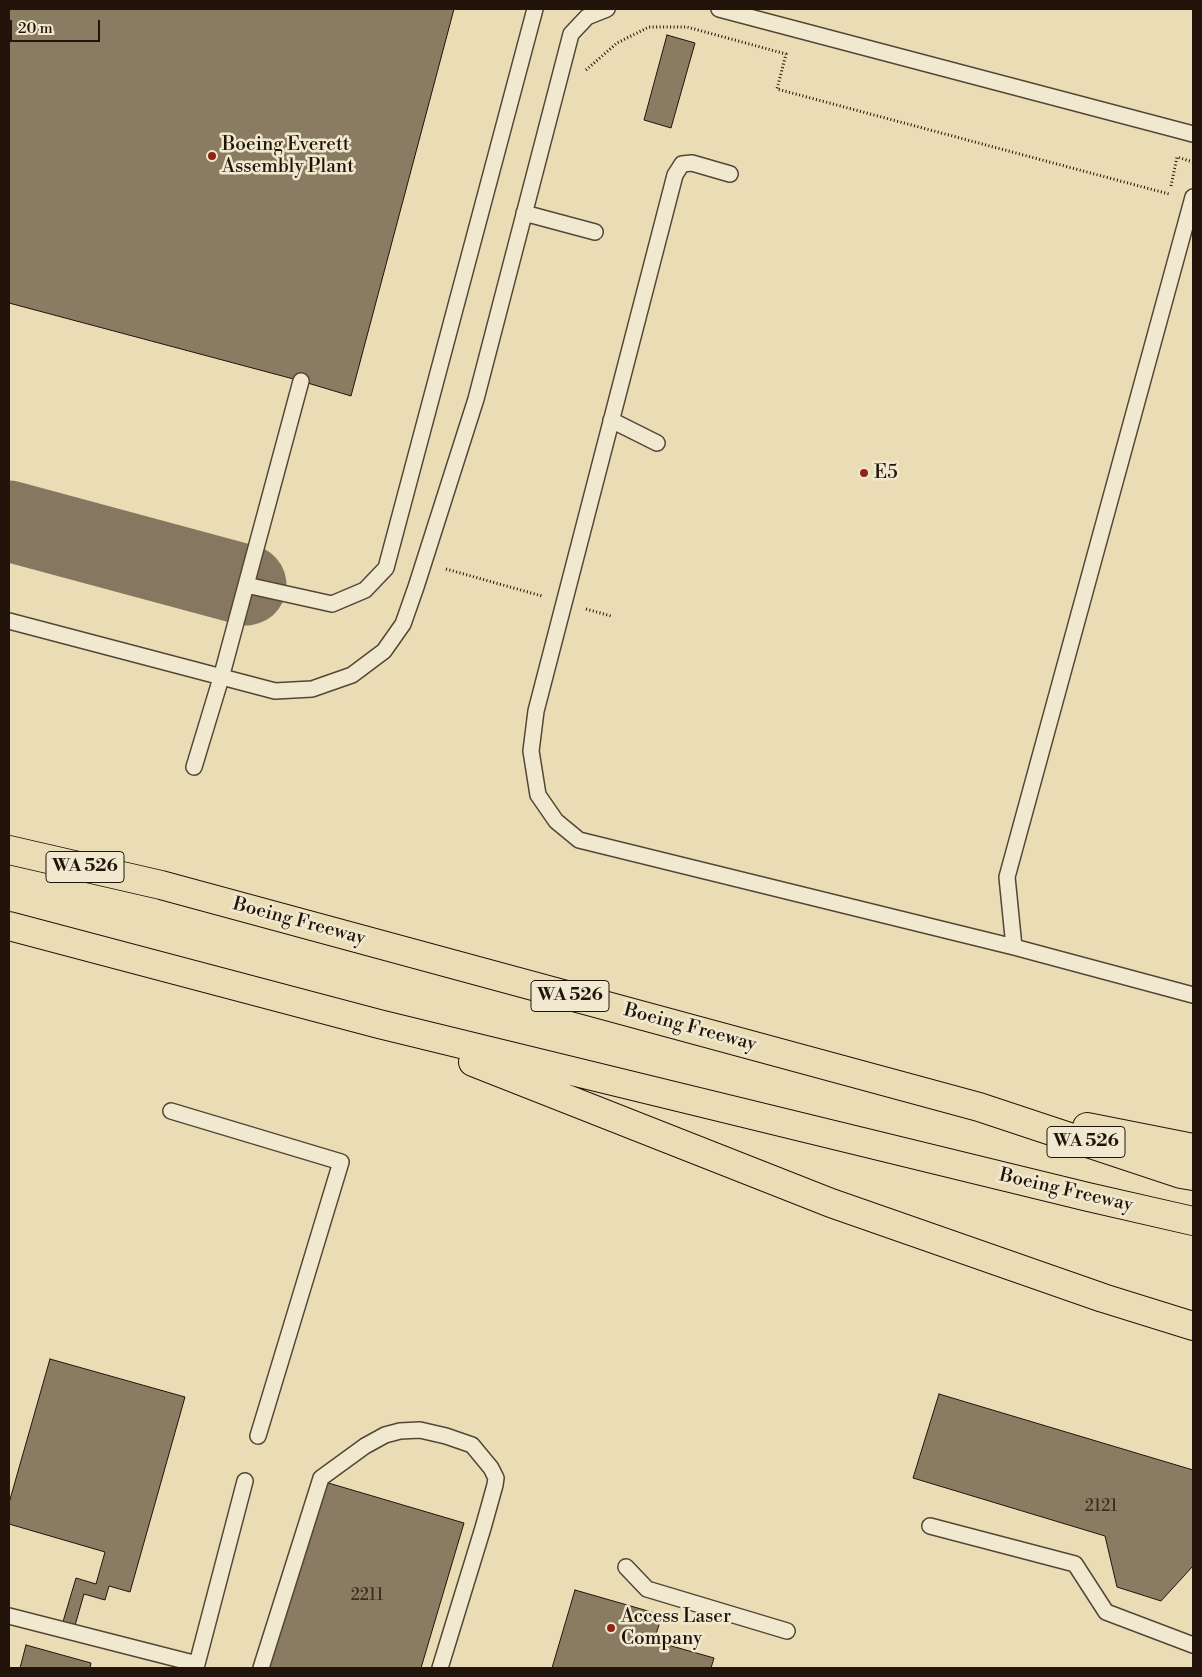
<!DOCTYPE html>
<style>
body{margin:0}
#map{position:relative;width:1202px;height:1677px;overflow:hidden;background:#eaddb5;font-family:"Libre Bodoni",serif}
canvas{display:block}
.frame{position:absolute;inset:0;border:10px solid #22130b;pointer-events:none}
.scale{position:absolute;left:10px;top:20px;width:90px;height:22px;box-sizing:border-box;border:2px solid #22130b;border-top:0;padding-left:6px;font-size:15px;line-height:18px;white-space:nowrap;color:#22130b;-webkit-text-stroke:4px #f1e9cf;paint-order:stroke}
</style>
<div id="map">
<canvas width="1202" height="1677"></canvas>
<div class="frame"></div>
<div class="scale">20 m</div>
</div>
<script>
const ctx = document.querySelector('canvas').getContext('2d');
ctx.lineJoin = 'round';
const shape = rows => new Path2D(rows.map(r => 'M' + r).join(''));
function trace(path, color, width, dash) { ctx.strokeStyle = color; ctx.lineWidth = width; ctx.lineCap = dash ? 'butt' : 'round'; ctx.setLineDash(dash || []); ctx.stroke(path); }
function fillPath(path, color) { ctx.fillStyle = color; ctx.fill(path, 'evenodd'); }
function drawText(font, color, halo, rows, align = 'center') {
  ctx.font = font + ' "Libre Bodoni",serif'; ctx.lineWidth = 5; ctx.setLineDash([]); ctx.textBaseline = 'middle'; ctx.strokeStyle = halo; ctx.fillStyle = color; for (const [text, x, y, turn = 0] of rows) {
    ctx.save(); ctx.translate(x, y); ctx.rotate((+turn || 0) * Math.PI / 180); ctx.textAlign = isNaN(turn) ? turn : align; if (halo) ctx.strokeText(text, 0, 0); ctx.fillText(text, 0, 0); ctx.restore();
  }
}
const taxiway = shape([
 [9,521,246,585]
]);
const building = shape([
 [9,9,454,9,351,396,301,381,9,303,9,9],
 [667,35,695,43,671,128,644,120,667,35],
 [50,1359,185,1397,130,1592,109,1586,105,1600,84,1594,74,1629,62,1625,76,1578,96,1584,105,1552,9,1524,9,1503,50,1359],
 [939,1394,1193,1470,1193,1566,1161,1601,1117,1587,1105,1536,913,1478,939,1394],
 [325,1482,464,1523,421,1668,269,1668,325,1482],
 [575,1590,662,1615,654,1641,714,1658,711,1668,552,1668,575,1590],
 [26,1645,91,1663,90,1668,20,1668,26,1645]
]);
const path = shape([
 [586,70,617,43,649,27,687,27,786,54,777,89,1169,194,1169,192],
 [1171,186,1177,157,1193,162],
 [446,569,542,596],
 [586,609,611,616]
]);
const lane = shape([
 [719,9,1193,134],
 [730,174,692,163,682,164,675,175,536,711,531,751,538,795,556,821,579,840,1014,947,1193,995],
 [524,213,595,232],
 [611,420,657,443],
 [246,585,332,604,365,590,386,568,535,9],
 [9,621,275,691,312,689,352,675,384,651,403,624,416,587,476,399,571,34,587,17,607,9],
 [194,767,221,678,301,381],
 [1014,947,1007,877,1193,197],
 [171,1111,341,1162,258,1436],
 [930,1526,1075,1564,1106,1612,1193,1645],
 [626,1567,647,1589,787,1631],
 [9,1616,197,1664,245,1481],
 [261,1668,321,1478,365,1446,385,1435,400,1431,420,1430,446,1436,472,1445,491,1468,496,1478,495,1485,483,1528,440,1668]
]);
const highway = shape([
 [9,850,161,885,979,1107,1181,1174,1193,1176],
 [9,926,379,1024,1088,1197,1193,1221],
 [473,1062,831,1203,1103,1298,1193,1326],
 [1087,1127,1193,1148]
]);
const markers = [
 [212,156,5,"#8f2418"],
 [864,473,5,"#8f2418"],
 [611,1628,5,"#8f2418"]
];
const numberNames = [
 ["2121",1101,1507],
 ["2211",367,1596]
];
const shields = [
 [85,867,78],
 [570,996,78],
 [1086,1142,78]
];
const shieldNames = [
 ["WA 526",85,867],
 ["WA 526",570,996],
 ["WA 526",1086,1142]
];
const poiNames = [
 ["Boeing Everett",222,145],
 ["Assembly Plant",222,167],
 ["E5",874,473],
 ["Access Laser",621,1617],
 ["Company",621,1639]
];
const streetNames = [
 ["Boeing Freeway",299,922,15],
 ["Boeing Freeway",690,1028,15],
 ["Boeing Freeway",1066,1191,13]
];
trace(taxiway, '#867860', 81);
fillPath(building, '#8a7c63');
trace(building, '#22130b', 1);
trace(lane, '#544636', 18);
trace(highway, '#22130b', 30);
trace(path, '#22130b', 3, [1, 2.5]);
trace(lane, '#f1e9cf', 15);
trace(highway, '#eaddb5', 28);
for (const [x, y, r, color] of markers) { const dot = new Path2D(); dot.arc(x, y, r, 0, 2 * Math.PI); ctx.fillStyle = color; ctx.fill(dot); trace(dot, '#f1e9cf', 2); }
drawText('16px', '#3c2d21', null, numberNames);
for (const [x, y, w] of shields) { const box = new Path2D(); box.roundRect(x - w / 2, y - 15.5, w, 31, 4); ctx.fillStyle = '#f1e9cf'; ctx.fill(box); trace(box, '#22130b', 1); }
drawText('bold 18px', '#22130b', null, shieldNames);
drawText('19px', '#22130b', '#f1e9cf', poiNames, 'left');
drawText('19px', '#22130b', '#f1e9cf', streetNames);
</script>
